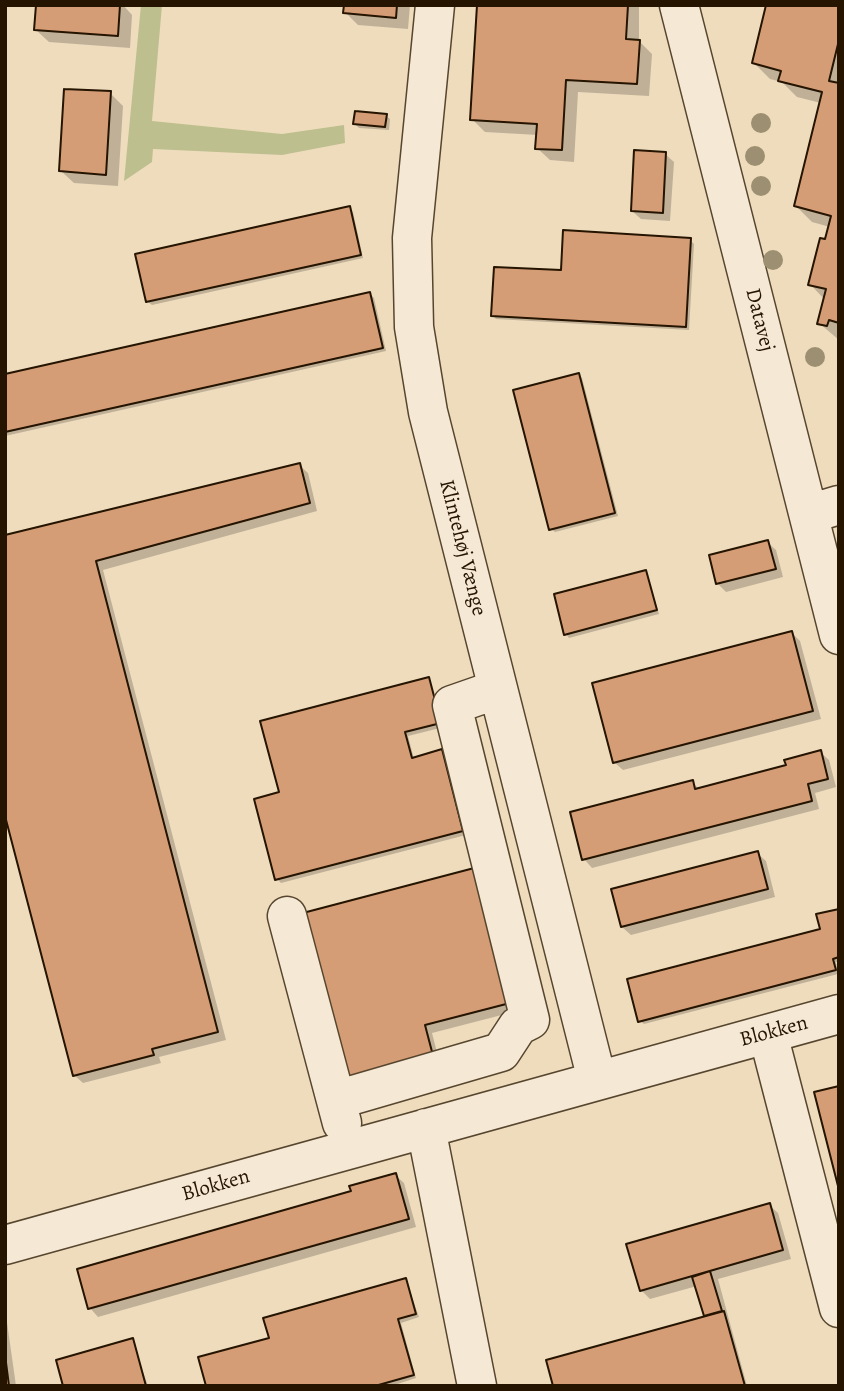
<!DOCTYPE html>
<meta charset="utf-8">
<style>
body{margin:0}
#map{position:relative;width:844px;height:1391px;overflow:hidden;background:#efdcbd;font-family:Alegreya,serif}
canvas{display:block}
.frame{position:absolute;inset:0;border:7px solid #241400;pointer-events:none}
</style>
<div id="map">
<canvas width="844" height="1391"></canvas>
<div class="frame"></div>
</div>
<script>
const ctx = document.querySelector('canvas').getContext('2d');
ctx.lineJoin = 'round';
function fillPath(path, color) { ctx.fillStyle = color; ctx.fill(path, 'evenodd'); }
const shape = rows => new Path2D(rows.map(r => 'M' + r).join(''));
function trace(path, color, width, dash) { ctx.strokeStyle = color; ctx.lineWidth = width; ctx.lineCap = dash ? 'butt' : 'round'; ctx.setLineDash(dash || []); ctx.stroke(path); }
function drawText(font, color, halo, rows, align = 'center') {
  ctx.font = font + ' Alegreya,serif'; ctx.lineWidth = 5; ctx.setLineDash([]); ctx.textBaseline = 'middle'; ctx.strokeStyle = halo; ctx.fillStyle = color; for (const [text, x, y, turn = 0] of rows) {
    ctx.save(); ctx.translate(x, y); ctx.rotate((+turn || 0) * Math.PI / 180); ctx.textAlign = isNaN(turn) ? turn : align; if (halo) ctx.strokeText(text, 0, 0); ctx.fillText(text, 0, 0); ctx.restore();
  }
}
const green = shape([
 [141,5,162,5,152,121,282,134,344,125,345,143,282,155,153,149,152,162,124,181]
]);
const shadow = shape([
 [38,5,123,5,132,15,130,48,49,42,36,30],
 [346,5,410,5,408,29,358,25,345,12],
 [479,5,639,5,639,41,652,54,649,96,578,92,574,162,550,160,537,148,538,135,485,132,472,119],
 [763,5,839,5,839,340,819,323,825,300,810,284,830,227,812,222,796,206,821,103,797,97,782,82,770,79,754,63,767,9],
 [110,93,123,106,118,186,74,183,61,171],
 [386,116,390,119,389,130,359,128,355,124],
 [665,154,674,162,670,221,641,219,632,211],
 [349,208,353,212,363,258,152,305,148,302],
 [690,240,694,244,689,330,496,319,492,315],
 [370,294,374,298,386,351,5,436,5,375],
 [578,374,582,378,618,516,555,532,551,529],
 [299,465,308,473,317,511,103,570,226,1040,159,1057,161,1063,83,1083,74,1075,5,538],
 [767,542,776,550,783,577,726,592,718,584,711,556],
 [646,572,659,614,569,638,566,634],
 [792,633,800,641,821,719,623,770,614,762],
 [429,679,444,727,408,736,414,759,442,751,446,755,466,835,281,883,277,879],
 [820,752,829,760,836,787,815,793,819,809,592,868,584,859,692,782,700,790,788,767],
 [757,853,766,861,775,897,631,935,622,927],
 [839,910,839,962,836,962,838,974,644,1024,640,1021,822,930],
 [301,915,521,1010,432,1033,443,1076],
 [395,1175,404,1183,416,1227,98,1317,90,1308],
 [769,1205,778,1213,791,1259,718,1279,747,1386,555,1386,707,1318,697,1286,650,1299,642,1291],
 [406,1280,419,1317,401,1323,416,1378,391,1386,208,1386,271,1339],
 [5,1308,16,1386,5,1386],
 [132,1340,148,1386,65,1386]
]);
const building = shape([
 [36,5,120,5,118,36,34,30,36,5],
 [344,5,397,5,396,18,343,13,344,5],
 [477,5,628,5,626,39,640,40,637,84,566,80,562,150,535,149,537,124,470,120,477,5],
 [766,5,839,5,839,40,829,81,839,83,839,323,829,320,827,326,817,324,826,289,808,285,820,238,825,239,831,216,794,206,822,92,778,81,781,71,752,63,766,5],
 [64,89,111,91,106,175,59,171,64,89],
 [355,111,387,114,385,127,353,124,355,111],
 [634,150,666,152,663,213,631,211,634,150],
 [350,206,361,255,146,302,135,254,350,206],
 [563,230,691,238,686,327,491,316,494,267,561,270,563,230],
 [370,292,383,348,5,432,5,374,370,292],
 [579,373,615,513,549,530,513,390,579,373],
 [300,463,310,503,96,561,218,1032,152,1049,154,1055,73,1076,5,816,5,535,300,463],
 [768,540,776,569,716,584,709,555,768,540],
 [646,570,657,610,564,635,554,594,646,570],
 [792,631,813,711,613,763,592,683,792,631],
 [429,677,441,723,405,732,412,758,442,749,463,831,275,880,254,799,279,792,260,721,429,677],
 [821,750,828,779,808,784,812,801,582,860,570,812,693,780,695,789,786,765,784,760,821,750],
 [758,851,768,889,621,927,611,889,758,851],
 [478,867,514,1002,425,1025,436,1067,345,1091,299,914,478,867],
 [839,909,839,957,833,959,836,970,638,1022,627,979,820,929,816,914,839,909],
 [839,1086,839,1190,814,1092,839,1086],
 [396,1173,409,1219,88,1309,77,1269,351,1191,349,1186,396,1173],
 [770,1203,783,1250,640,1291,626,1244,770,1203],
 [710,1271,722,1311,704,1316,692,1277,710,1271],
 [406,1278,416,1314,398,1319,414,1375,375,1386,206,1386,198,1357,269,1338,263,1318,406,1278],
 [724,1311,745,1386,553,1386,546,1360,724,1311],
 [133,1338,146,1386,63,1386,56,1360,133,1338],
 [5,1355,9,1386,5,1386,5,1355]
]);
const minor = shape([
 [435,5,412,238,414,327,428,412,597,1080],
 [679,5,839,635],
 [809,514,839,505],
 [287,916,342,1123],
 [768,1034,839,1308],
 [336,1100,501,1052,518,1026,530,1020,452,705,498,689],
 [426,1128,477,1386],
 [5,1245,839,1014]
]);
const trees = [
 [761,123],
 [755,156],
 [761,186],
 [773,260],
 [815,357]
];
const streetNames = [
 ["Datavej",759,320,76],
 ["Klintehøj Vænge",462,548,76],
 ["Blokken",774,1032,-15],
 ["Blokken",216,1186,-16]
];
fillPath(green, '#bebf8e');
fillPath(shadow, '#0003');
fillPath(building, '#d59d76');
trace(building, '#241400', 2);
trace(minor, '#57462f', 41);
trace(minor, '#f5e8d4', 38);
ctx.fillStyle = '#9d8f71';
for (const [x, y] of trees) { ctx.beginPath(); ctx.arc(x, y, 10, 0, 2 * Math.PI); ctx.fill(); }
drawText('21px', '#241400', '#f5e8d4', streetNames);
</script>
